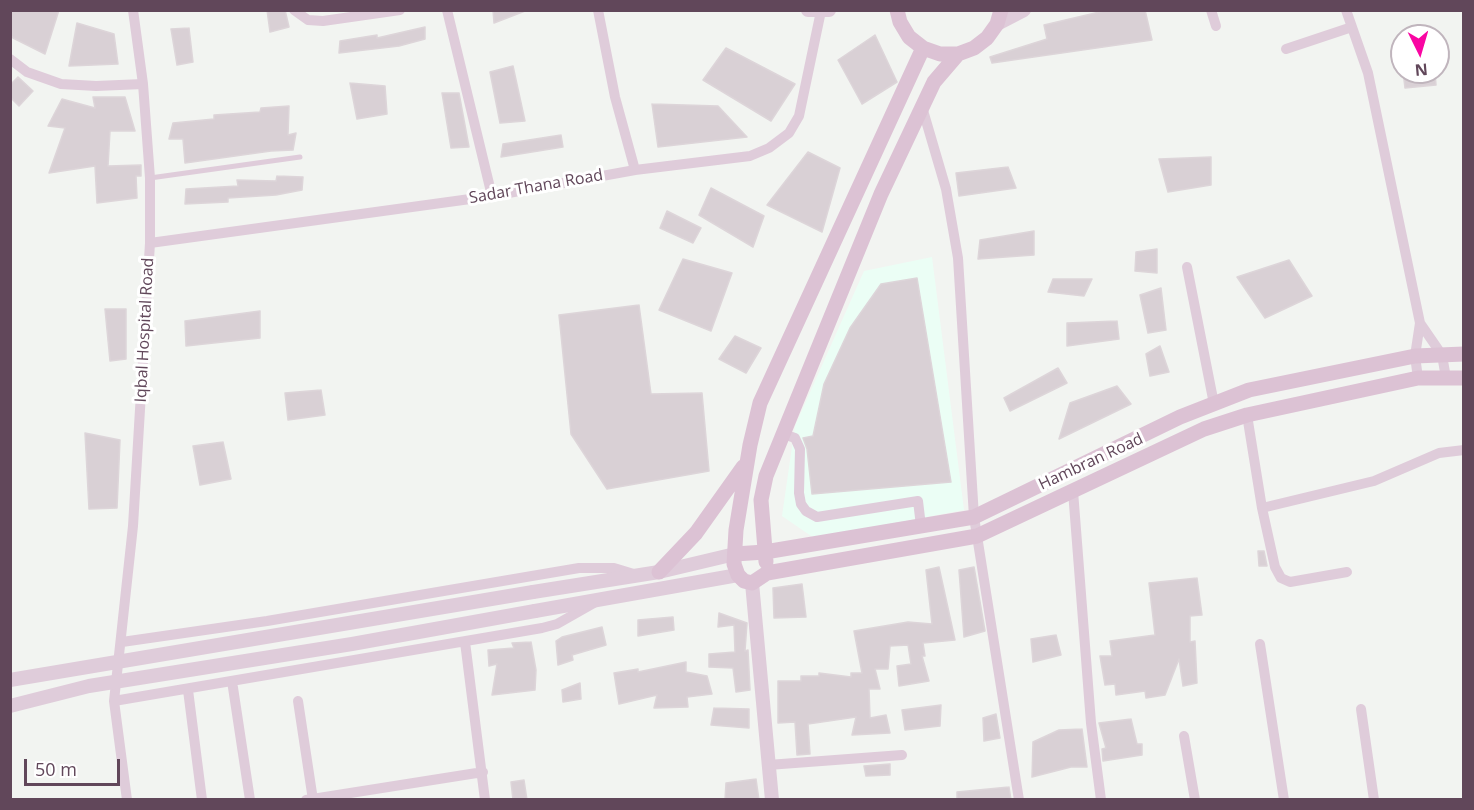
<!DOCTYPE html>
<style>
body{margin:0}
#map{position:relative;width:1474px;height:810px;overflow:hidden;background:#f2f4f1;font-family:"Open Sans",sans-serif}
canvas{display:block}
.frame{position:absolute;inset:0;border:12px solid #61475a;pointer-events:none}
.north{position:absolute;left:1390px;top:24px;width:60px;height:60px;box-sizing:border-box;background:#fff;border:2px solid #c0b5bd;border-radius:50%;rotate:175deg;font-size:16px;font-weight:700;line-height:24px;text-align:center;color:#61475a}
.north::after{content:'';display:block;margin:auto;width:21px;height:27px;background:#f906a2;clip-path:polygon(50% 0,100% 100%,50% 72%,0 100%)}
.scale{position:absolute;left:24px;top:759px;width:96px;height:27px;box-sizing:border-box;border:3px solid #61475a;border-top:0;padding-left:8px;font-size:18px;line-height:21px;white-space:nowrap;color:#61475a;-webkit-text-stroke:4px #fff;paint-order:stroke}
</style>
<div id="map">
<canvas width="1474" height="810"></canvas>
<div class="frame"></div>
<div class="north">N</div>
<div class="scale">50 m</div>
</div>
<script>
const ctx = document.querySelector('canvas').getContext('2d');
ctx.lineJoin = 'round';
function fillPath(path, color) { ctx.fillStyle = color; ctx.fill(path, 'evenodd'); }
const shape = rows => new Path2D(rows.map(r => 'M' + r).join(''));
function trace(path, color, width, dash) { ctx.strokeStyle = color; ctx.lineWidth = width; ctx.lineCap = dash ? 'butt' : 'round'; ctx.setLineDash(dash || []); ctx.stroke(path); }
function drawText(font, color, halo, rows, align = 'center') {
  ctx.font = font + ' "Open Sans",sans-serif'; ctx.lineWidth = 6; ctx.setLineDash([]); ctx.textBaseline = 'middle'; ctx.strokeStyle = halo; ctx.fillStyle = color; for (const [text, x, y, turn = 0] of rows) {
    ctx.save(); ctx.translate(x, y); ctx.rotate((+turn || 0) * Math.PI / 180); ctx.textAlign = isNaN(turn) ? turn : align; if (halo) ctx.strokeText(text, 0, 0); ctx.fillText(text, 0, 0); ctx.restore();
  }
}
const commercial = shape([
 [932,257,964,510,814,538,782,516,795,426,864,271]
]);
const building = shape([
 [10,10,59,10,45,54,13,38,10,34,10,10],
 [267,10,285,10,289,27,270,32,267,10],
 [493,10,525,10,525,11,494,23,493,10],
 [1108,10,1145,10,1152,40,992,63,990,57,1047,39,1044,25,1108,10],
 [77,23,114,34,118,64,69,66,77,23],
 [425,27,425,39,399,46,339,53,340,41,377,35,377,38,425,27],
 [189,28,193,62,177,65,171,29,189,28],
 [875,35,897,82,862,104,838,60,875,35],
 [726,48,795,84,771,121,703,80,726,48],
 [513,66,525,121,500,123,490,72,513,66],
 [1403,72,1435,72,1436,85,1405,88,1403,72],
 [18,77,33,91,19,106,10,97,10,85,18,77],
 [350,83,385,86,387,114,357,119,350,83],
 [442,93,459,93,469,147,451,148,442,93],
 [93,97,125,97,135,131,110,131,108,166,141,165,141,176,136,176,137,198,97,203,95,166,49,173,65,128,48,126,62,99,95,108,93,97],
 [652,104,718,106,747,137,658,147,652,104],
 [289,106,288,135,296,133,293,150,271,151,185,163,183,139,169,139,173,123,214,119,214,115,260,112,261,108,289,106],
 [561,135,563,147,501,157,503,144,561,135],
 [808,152,840,168,822,232,767,205,808,152],
 [1211,157,1211,185,1168,192,1159,159,1211,157],
 [1008,167,1016,188,959,196,956,173,1008,167],
 [277,176,303,177,302,190,276,195,228,198,228,202,185,204,186,189,238,186,237,180,276,181,277,176],
 [711,188,764,216,753,247,699,215,711,188],
 [667,211,701,228,693,243,660,228,667,211],
 [1034,231,1034,255,978,259,980,240,1034,231],
 [1157,249,1157,273,1135,271,1136,252,1157,249],
 [683,259,732,273,711,331,659,310,683,259],
 [1289,260,1312,296,1265,318,1237,277,1289,260],
 [917,278,951,482,812,494,807,449,803,438,813,436,824,384,850,328,881,284,917,278],
 [1053,279,1092,279,1084,296,1048,292,1053,279],
 [1161,288,1166,330,1148,333,1140,295,1161,288],
 [639,305,651,394,702,393,709,471,607,489,571,434,559,315,639,305],
 [105,309,126,309,126,359,110,361,105,309],
 [260,311,260,338,186,346,185,321,260,311],
 [1117,321,1119,339,1067,346,1067,323,1117,321],
 [735,336,761,348,746,373,719,359,735,336],
 [1160,346,1169,372,1150,376,1146,354,1160,346],
 [1058,368,1067,383,1010,411,1004,398,1058,368],
 [1117,386,1131,404,1059,439,1070,403,1117,386],
 [321,390,325,415,288,420,285,393,321,390],
 [85,433,120,440,117,508,89,509,85,433],
 [223,442,231,479,200,485,193,446,223,442],
 [1258,551,1264,551,1267,566,1259,566,1258,551],
 [939,567,955,640,923,643,925,656,922,656,929,681,899,686,897,666,911,664,908,645,890,646,888,669,875,669,880,689,869,689,870,718,886,715,890,733,852,735,856,717,808,724,810,754,797,755,795,722,778,723,778,681,801,681,801,676,819,676,819,673,851,677,851,673,862,673,854,631,908,622,932,624,926,570,939,567],
 [974,567,985,631,964,637,959,570,974,567],
 [1197,578,1202,615,1190,616,1190,642,1195,641,1197,683,1183,686,1179,659,1165,695,1146,698,1145,691,1116,695,1115,684,1105,685,1100,656,1112,656,1110,641,1155,635,1149,583,1197,578],
 [802,584,806,617,774,618,773,588,802,584],
 [719,613,747,623,745,651,748,650,750,690,736,692,733,668,709,667,709,654,735,652,734,625,718,627,719,613],
 [673,617,674,630,638,636,638,620,673,617],
 [602,627,606,645,572,655,573,660,558,665,556,641,562,637,602,627],
 [1056,635,1061,655,1033,662,1031,639,1056,635],
 [531,642,536,670,535,690,492,695,497,664,489,666,488,650,514,648,512,643,531,642],
 [686,662,686,672,707,676,712,694,687,697,688,707,654,708,657,695,619,704,614,673,638,669,638,672,686,662],
 [580,683,581,699,563,702,562,690,580,683],
 [941,705,940,726,905,730,902,710,941,705],
 [714,708,749,709,749,728,711,725,714,708],
 [996,714,1000,738,984,741,983,718,996,714],
 [1131,719,1137,744,1142,744,1142,755,1103,761,1102,749,1106,748,1099,723,1131,719],
 [1082,729,1087,767,1071,767,1032,777,1033,742,1059,730,1082,729],
 [890,764,890,775,866,776,864,766,890,764],
 [756,779,759,800,725,800,726,783,756,779],
 [524,780,527,800,513,800,511,782,524,780],
 [1009,787,1011,800,957,800,957,792,1009,787]
]);
const service = shape([
 [150,178,300,157]
]);
const minor = shape([
 [294,10,308,20,323,21,400,10],
 [447,10,492,196],
 [598,10,615,97,635,170],
 [1211,10,1216,26],
 [1346,10,1368,73,1420,323,1415,356,1418,378],
 [1286,49,1352,27],
 [10,59,27,72,61,84,96,86,143,84],
 [922,107,946,189,958,258,974,517,1019,800],
 [150,243,492,196,635,170,750,156,769,148,789,133,799,116,821,11],
 [1187,267,1214,404],
 [1420,323,1442,355,1446,378],
 [1247,415,1262,508,1275,567,1281,578,1290,582,1347,572],
 [783,434,795,438,800,449,799,493,801,504,806,511,817,517,918,501,921,526],
 [1073,491,1091,723,1101,800],
 [1262,508,1374,481,1439,453,1464,450],
 [122,642,267,621,579,568,614,568,637,575],
 [465,642,485,800],
 [1260,644,1284,800],
 [232,681,250,800],
 [188,690,202,800],
 [114,701,542,628,557,624,594,603],
 [298,701,313,800],
 [1361,709,1374,800],
 [1184,736,1195,800],
 [768,765,902,755],
 [127,800,114,701,133,526,150,243,150,178,143,84,133,10],
 [306,800,483,772]
]);
const tertiary = shape([
 [808,10,829,10],
 [997,24,1024,10],
 [752,583,772,800],
 [533,592,659,572,735,554],
 [535,611,738,575]
]);
const secondary = shape([
 [897,10,900,22,909,37,923,48,940,54,958,54,974,48,987,38,997,24,1001,10],
 [923,48,760,403,750,445,736,530,734,564,738,575,744,581,752,583,767,573,977,536,1204,429,1247,415,1418,378,1464,378],
 [735,554,765,552,974,517,1180,417,1249,390,1415,356,1464,354],
 [766,562,761,500,766,476,881,194,934,82,958,54],
 [659,572,696,533,743,467]
]);
const tertiaryBridge = shape([
 [10,680,533,592],
 [10,706,89,686,352,644,535,611]
]);
const streetNames = [
 ["Sadar Thana Road",536,187,-10],
 ["Iqbal Hospital Road",145,330,-87],
 ["Hambran Road",1091,462,-25]
];
fillPath(commercial, '#ebfef5');
fillPath(building, '#d9d0d5');
trace(building, '#ddd5d9', 1.5);
trace(service, '#dfccda', 5);
trace(minor, '#dfccda', 10);
trace(tertiary, '#dfccda', 14);
trace(secondary, '#dcc2d4', 15);
trace(tertiaryBridge, '#dfccda', 14);
drawText('16px', '#61475a', '#fff', streetNames);
</script>
